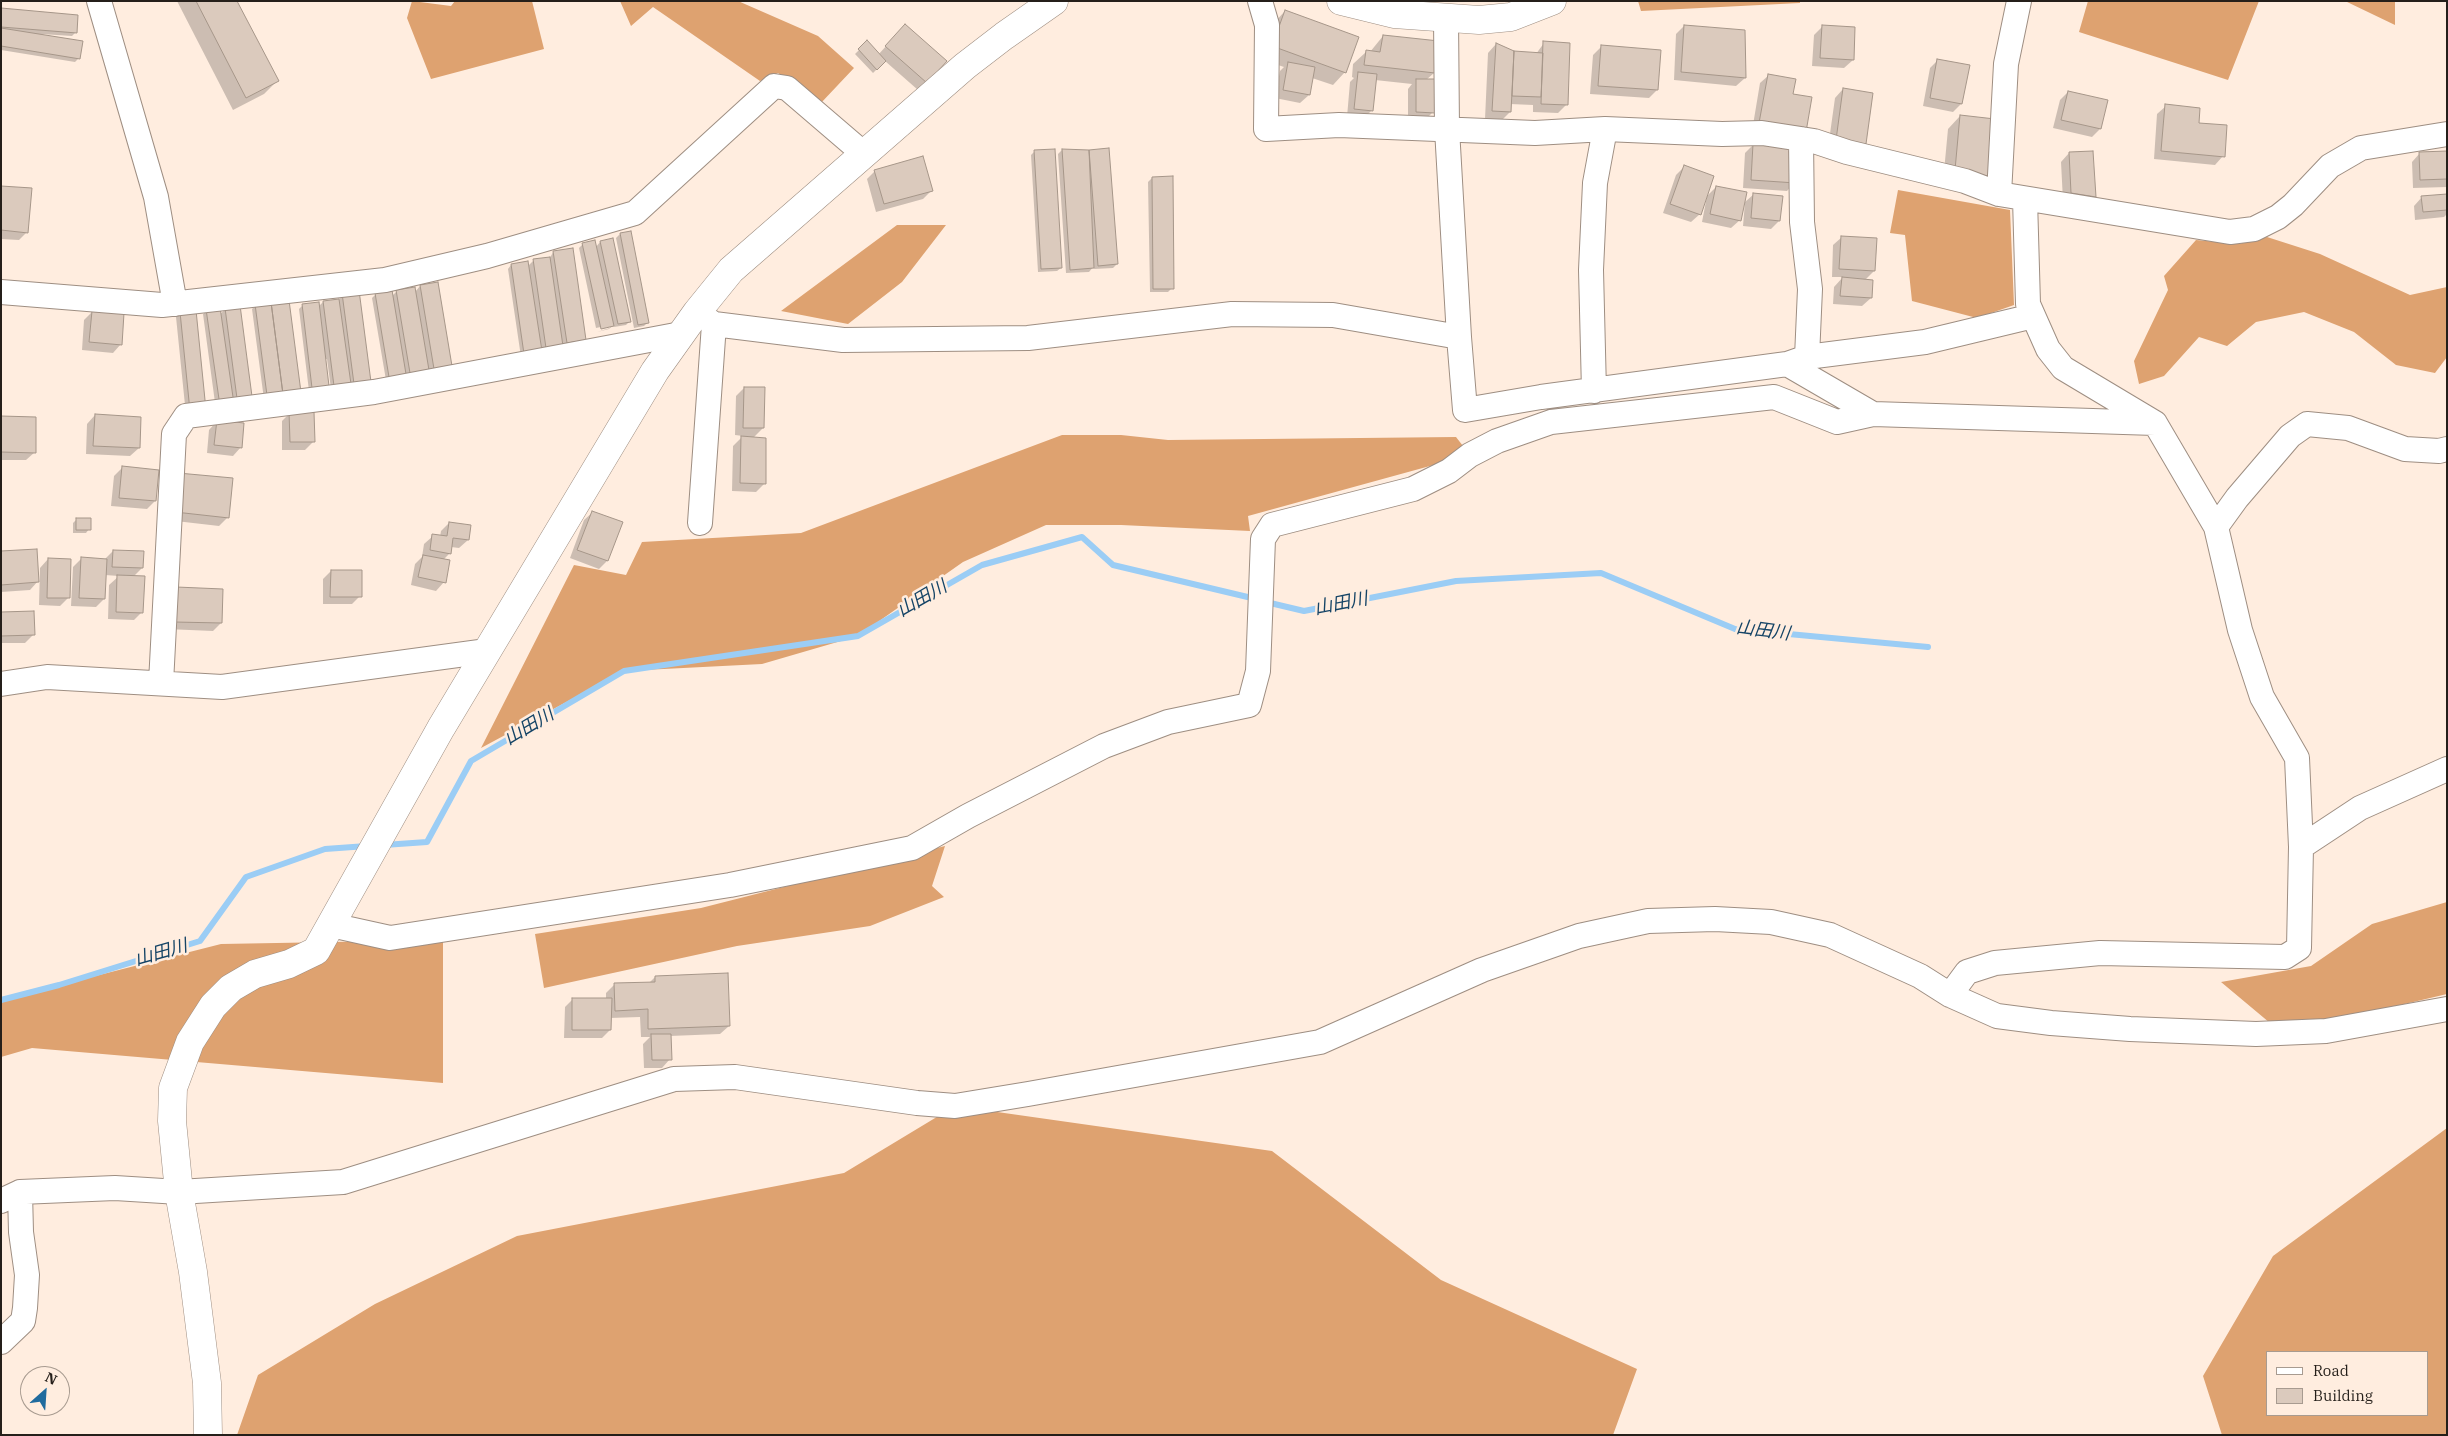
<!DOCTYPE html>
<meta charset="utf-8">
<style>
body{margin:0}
#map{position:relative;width:2448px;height:1436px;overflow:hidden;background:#ffeddf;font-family:"IBM Plex Serif",serif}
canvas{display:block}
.frame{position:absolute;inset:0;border:2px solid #251f1a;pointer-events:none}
.legend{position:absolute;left:2266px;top:1351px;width:162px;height:65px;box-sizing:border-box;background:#ffeddf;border:1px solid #a89b90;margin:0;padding:6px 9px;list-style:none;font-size:15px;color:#251f1a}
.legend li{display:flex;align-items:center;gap:10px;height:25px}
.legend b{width:25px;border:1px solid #a89b90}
.north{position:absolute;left:20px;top:1366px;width:50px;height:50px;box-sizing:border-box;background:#ffeddf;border:1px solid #a89b90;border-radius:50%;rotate:26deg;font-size:14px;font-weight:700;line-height:20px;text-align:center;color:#251f1a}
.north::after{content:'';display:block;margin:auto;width:18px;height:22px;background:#206b9e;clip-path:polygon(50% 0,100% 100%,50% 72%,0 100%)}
</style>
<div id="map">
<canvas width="2448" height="1436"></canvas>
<div class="frame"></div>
<ul class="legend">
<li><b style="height:6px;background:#fff"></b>Road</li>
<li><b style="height:14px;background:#dbcabd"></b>Building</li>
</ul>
<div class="north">N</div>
</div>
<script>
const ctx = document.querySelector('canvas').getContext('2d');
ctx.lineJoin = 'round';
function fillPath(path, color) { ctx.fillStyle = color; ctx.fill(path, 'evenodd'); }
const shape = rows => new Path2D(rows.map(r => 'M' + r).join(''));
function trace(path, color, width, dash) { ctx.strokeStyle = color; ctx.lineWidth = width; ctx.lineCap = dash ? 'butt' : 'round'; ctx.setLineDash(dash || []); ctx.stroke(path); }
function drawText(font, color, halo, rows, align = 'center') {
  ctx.font = font + ' "IBM Plex Serif","Noto Sans JP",serif'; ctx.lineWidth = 5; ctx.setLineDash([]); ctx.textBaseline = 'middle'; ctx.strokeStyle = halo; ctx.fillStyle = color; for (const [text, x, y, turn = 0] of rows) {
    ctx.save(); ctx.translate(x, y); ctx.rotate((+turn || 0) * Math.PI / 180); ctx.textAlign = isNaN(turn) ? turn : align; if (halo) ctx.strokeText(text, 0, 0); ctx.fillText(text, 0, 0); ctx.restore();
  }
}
const forest = shape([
 [412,1,451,6,455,1,532,1,544,49,431,79,407,18],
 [620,1,738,1,818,36,854,68,820,104,778,73,760,81,653,7,631,26],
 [1638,1,1800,1,1800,3,1641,11],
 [2088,1,2259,1,2228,80,2079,32],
 [2345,1,2395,1,2395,25],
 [1898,190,2010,210,2014,305,1977,318,1912,301,1905,235,1890,233],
 [897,225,946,225,902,282,848,324,781,311],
 [2267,237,2320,254,2410,295,2447,287,2447,357,2435,373,2396,365,2354,332,2304,312,2256,322,2227,346,2199,337,2164,376,2139,384,2134,361,2168,290,2164,276,2196,240,2238,244],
 [1062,435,1121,435,1168,440,1456,437,1470,455,1248,516,1250,531,1121,525,1046,525,963,562,858,636,762,664,624,671,481,748,574,565,626,575,642,542,801,533],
 [945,846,932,886,944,897,870,926,737,946,544,988,535,934,701,908],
 [2447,902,2447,994,2282,1033,2221,982,2311,966,2372,924],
 [443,940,443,1083,32,1048,1,1057,1,1000,221,944],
 [955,1106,1272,1151,1441,1280,1637,1369,1613,1435,237,1435,258,1375,375,1304,517,1236,844,1173],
 [2447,1128,2447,1435,2222,1435,2203,1376,2273,1256],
 [2267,1352,2427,1352,2427,1415,2267,1415]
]);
const shadow = shape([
 [177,1,236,1,277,81,264,94,233,110],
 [1,9,76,32,72,36,41,34,41,36,79,58,75,62,1,50],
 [1285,11,1345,72,1333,85,1312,78,1309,95,1300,103,1275,98,1280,71,1284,67,1260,59,1273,24],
 [1684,26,1745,78,1736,86,1674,80,1676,34],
 [1822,27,1853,60,1844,68,1812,66,1814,35],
 [897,34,945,61,918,90,885,61,873,73,855,54,867,42,878,55],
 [1383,36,1434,73,1426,80,1433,112,1425,120,1408,120,1408,89,1412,84,1375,80,1372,110,1363,119,1347,117,1350,82,1354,78,1352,77,1353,64,1366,52,1370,52],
 [1544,43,1567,104,1558,113,1533,112,1533,105,1510,104,1510,112,1502,120,1485,119,1488,53,1496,44,1514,53,1536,54],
 [1602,46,1657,90,1649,98,1590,94,1593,55],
 [1938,60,1961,104,1953,112,1923,106,1930,68],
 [1769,75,1794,80,1752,131,1760,83],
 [1843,89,1865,144,1857,152,1828,148,1835,98],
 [2068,92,2100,129,2092,137,2053,128,2060,100],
 [2166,106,2223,156,2215,165,2154,159,2157,114],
 [1960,116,1992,176,1979,189,1943,182,1948,129],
 [1753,145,1795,182,1787,191,1743,188,1745,153],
 [1062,150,1108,150,1117,264,1113,268,1094,269,1094,266,1089,272,1066,273,1058,154],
 [1035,151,1061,268,1057,271,1038,272,1031,155],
 [2092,152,2094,197,2086,205,2063,201,2061,162,2069,153],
 [2447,152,2447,187,2413,188,2412,162,2420,153],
 [1684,167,1700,214,1691,222,1663,213,1676,175],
 [875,171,932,190,923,199,876,212,867,179],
 [1152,178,1172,288,1168,292,1150,292,1148,182],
 [1,187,27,232,19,240,1,239],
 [1716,187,1740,220,1731,228,1702,222,1707,196],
 [1754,194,1779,221,1771,229,1743,226,1745,202],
 [2447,195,2447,214,2444,217,2415,220,2414,206,2422,197],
 [620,234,648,322,644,326,634,328,616,238],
 [1842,237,1874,271,1864,281,1871,298,1862,306,1833,304,1834,287,1843,277,1832,277,1833,245],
 [600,242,630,321,626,325,614,327,614,324,609,329,597,332,610,328,610,325,596,328,579,248,583,244,596,247],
 [553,252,585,340,581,344,563,346,563,344,558,349,521,357,508,269,511,265,528,266,534,260,550,258],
 [420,286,451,371,387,386,372,298,376,294,392,296,397,291,415,292],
 [343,294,366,385,331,389,327,359,324,360,327,386,309,391,299,309,303,305,318,307,323,302,339,300],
 [256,305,297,403,265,407,252,309],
 [226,309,252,404,216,410,203,314,207,311,220,314],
 [92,312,121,344,113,353,82,350,84,320],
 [180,313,205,409,186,415,176,317],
 [744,388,763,428,753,438,765,483,756,492,732,491,733,446,743,436,735,435,736,396],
 [290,413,313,442,305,450,282,450,282,421],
 [95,415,139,448,130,456,86,454,87,424],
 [1,418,35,452,26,460,1,460],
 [217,421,241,447,233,456,207,453,209,430],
 [122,468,155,501,147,509,111,506,114,476],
 [170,482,228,517,219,526,167,520],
 [593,512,621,523,607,561,599,569,570,558,584,520],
 [77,519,89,529,86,533,73,533,73,523],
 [449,523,468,540,459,548,451,547,450,553,443,560,444,582,436,591,411,585,415,564,422,557,424,544,433,536,440,537,441,531],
 [113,551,142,568,133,577,142,612,134,620,108,619,109,585,119,576,105,575,104,599,96,607,71,606,73,567,81,559,105,559],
 [1,553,38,580,39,580,30,590,1,592],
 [48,559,69,597,60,606,39,605,40,568],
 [331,571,360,596,352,604,323,604,323,579],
 [177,588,221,623,213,631,166,629],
 [1,613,33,635,25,643,1,643],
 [655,977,729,1026,720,1034,670,1036,670,1059,662,1068,644,1068,643,1044,650,1037,641,1037,640,1017,610,1018,610,1030,602,1038,564,1038,565,1007,573,999,606,999,606,993,614,985,649,983]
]);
const stream = shape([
 [1266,602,1304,611,1456,581,1601,573,1735,629,1928,647],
 [384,845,427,842,471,761,624,671,858,636,982,565,1082,537,1113,565,1256,599],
 [1,1000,59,985,200,941,246,877,325,849,367,846]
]);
const building = shape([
 [196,1,237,1,279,81,246,98,196,1],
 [1,8,78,15,77,33,1,27,1,8],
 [1285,10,1359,37,1346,73,1272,46,1285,10],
 [905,24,947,61,927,83,885,46,905,24],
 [1684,25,1745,30,1746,78,1681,72,1684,25],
 [1822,25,1855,27,1854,60,1820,58,1822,25],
 [1,28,83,41,80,59,1,46,1,28],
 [1383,35,1439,41,1435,73,1364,65,1366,50,1380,52,1383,35],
 [867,40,886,61,877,70,858,49,867,40],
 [1543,41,1570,43,1568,105,1541,104,1543,41],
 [1496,43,1514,51,1511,112,1492,111,1496,43],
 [1601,45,1661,50,1658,90,1598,86,1601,45],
 [1514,51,1543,53,1541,97,1512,96,1514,51],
 [1937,59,1970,65,1962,104,1930,98,1937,59],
 [1288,62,1315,67,1310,95,1283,90,1288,62],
 [1358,72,1377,74,1373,111,1354,109,1358,72],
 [1768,74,1796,79,1793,94,1812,97,1806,132,1759,123,1768,74],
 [1416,79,1435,79,1435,113,1416,112,1416,79],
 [1843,88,1873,93,1866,144,1836,140,1843,88],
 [2068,91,2108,100,2101,129,2061,120,2068,91],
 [2165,104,2200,108,2199,123,2227,125,2225,157,2161,151,2165,104],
 [1960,115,1995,119,1993,177,1955,170,1960,115],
 [1753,144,1798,146,1796,183,1751,180,1753,144],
 [1109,148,1118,264,1098,266,1089,150,1109,148],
 [1055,149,1062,268,1041,269,1034,150,1055,149],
 [1062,149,1089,150,1094,268,1070,270,1062,149],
 [2093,151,2096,197,2071,193,2069,152,2093,151],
 [2447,151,2447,179,2420,180,2419,152,2447,151],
 [923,156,933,191,884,204,874,170,923,156],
 [1684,165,1714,176,1701,215,1670,204,1684,165],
 [1173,176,1174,289,1153,289,1152,177,1173,176],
 [1,186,32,188,28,233,1,230,1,186],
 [1716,186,1747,192,1741,221,1710,214,1716,186],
 [1753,193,1783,196,1780,221,1751,218,1753,193],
 [2447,194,2447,210,2423,212,2421,196,2447,194],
 [631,231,649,323,638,325,620,233,631,231],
 [1841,236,1877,238,1875,271,1839,269,1841,236],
 [613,238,631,322,618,324,600,241,613,238],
 [595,240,614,326,601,329,582,243,595,240],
 [573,248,586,340,567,343,553,251,573,248],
 [550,257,563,346,546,348,533,259,550,257],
 [528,261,542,351,524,354,511,264,528,261],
 [1842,277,1873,280,1872,298,1840,296,1842,277],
 [438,282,453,372,435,375,420,285,438,282],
 [415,287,430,376,411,379,396,290,415,287],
 [359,290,371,382,354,384,342,293,359,290],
 [392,290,407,380,390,383,375,293,392,290],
 [339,299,351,384,334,386,323,301,339,299],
 [289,300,302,400,284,402,271,302,289,300],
 [271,302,284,402,268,403,255,304,271,302],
 [319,302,329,386,312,388,302,304,319,302],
 [240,305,253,404,238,406,225,308,240,305],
 [220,307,234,404,220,406,206,309,220,307],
 [196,310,206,410,190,411,180,312,196,310],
 [92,311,124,313,122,345,89,342,92,311],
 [744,387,765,387,764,428,743,428,744,387],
 [289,412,314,412,315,442,290,442,289,412],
 [95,414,141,417,140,448,93,446,95,414],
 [1,416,36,417,36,453,1,452,1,416],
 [217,420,244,423,242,448,214,445,217,420],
 [741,436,766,438,766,484,740,483,741,436],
 [122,466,159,470,156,501,119,498,122,466],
 [178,473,233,478,229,518,175,512,178,473],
 [592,511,623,522,608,561,577,550,592,511],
 [76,518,91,518,91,530,76,530,76,518],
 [449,522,471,525,469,540,453,538,451,554,430,550,432,534,447,536,449,522],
 [37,549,39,582,1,585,1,551,37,549],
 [113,550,144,551,143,568,112,567,113,550],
 [423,555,450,560,446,583,418,577,423,555],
 [81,557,107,559,105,599,79,598,81,557],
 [48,558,71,559,70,598,47,598,48,558],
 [331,570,362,570,362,597,330,597,331,570],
 [117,575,145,576,143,613,116,612,117,575],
 [176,587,223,589,222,623,174,622,176,587],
 [34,611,35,635,1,636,1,612,34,611],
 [728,973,730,1026,648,1029,648,1009,615,1011,614,983,655,982,655,976,728,973],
 [572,998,612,998,611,1030,572,1030,572,998],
 [651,1034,671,1034,672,1060,652,1060,651,1034]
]);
const minor = shape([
 [99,1,156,197,175,304],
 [1260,1,1267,25,1266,129,1339,125,1535,133,1605,129,1722,134,1762,133,1814,141,1847,152,1965,181,1999,194,2230,232,2254,229,2278,217,2293,205,2330,166,2361,148,2447,134],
 [1446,18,1447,129,1459,337],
 [1999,194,2006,64,2019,1],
 [1,292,162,305,385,280,487,256,635,213,774,86,787,88,864,154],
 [697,312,714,324,843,340,1028,338,1232,314,1333,315,1459,337,1465,410,1541,397,1787,364,1873,414],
 [1807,357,1925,342,2033,316],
 [1787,364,1807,357,1810,289,1802,222,1801,139],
 [1594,391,1591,270,1595,183,1605,129],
 [700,523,714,324],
 [2216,527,2237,498,2290,436,2307,424,2348,428,2405,449,2439,451,2447,449],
 [161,683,174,434,186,416,374,392,681,334],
 [1,684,47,677,222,687,487,651],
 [2301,847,2360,808,2447,769],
 [331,925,390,938,730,885,912,848,968,816,1104,746,1168,722,1249,705,1258,671,1263,539,1272,525,1413,489,1449,471,1470,455,1497,441,1551,422,1774,397,1837,422,1873,414,2155,423],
 [1950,995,1967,972,1995,963,2100,953,2285,957,2299,948,2301,847,2297,758,2262,697,2240,630,2216,527,2155,423,2063,368,2048,349,2028,304,2025,199],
 [1,1201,20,1192,115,1188,179,1192,343,1182,674,1079,735,1077,917,1103,955,1106,1028,1094,1320,1042,1482,970,1579,936,1648,921,1715,919,1771,922,1830,935,1920,976,1950,995,1997,1016,2051,1023,2130,1029,2256,1034,2326,1031,2447,1009],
 [1,1342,23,1321,25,1308,27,1275,21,1232,20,1192]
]);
const tertiary = shape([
 [1341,1,1394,14,1479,20,1511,17,1552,1],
 [208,1435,207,1383,193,1272,179,1192,172,1121,173,1088,190,1042,213,1006,231,988,255,974,289,964,316,951,441,728,655,371,697,312,731,270,965,66,1004,36,1054,1]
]);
const waterNames = [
 ["山田川",922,599,-30],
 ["山田川",1341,604,-11],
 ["山田川",1763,631,7],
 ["山田川",529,727,-31],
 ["山田川",161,953,-16]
];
fillPath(forest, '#dea270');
fillPath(shadow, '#0003');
trace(stream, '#9bcdf5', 6);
fillPath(building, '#dbcabd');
trace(building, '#a69689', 1);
trace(minor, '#9e8e82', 26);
trace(tertiary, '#9e8e82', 29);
trace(minor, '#fff', 24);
trace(tertiary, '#fff', 28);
drawText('italic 18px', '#154466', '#ffeddf', waterNames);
</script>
